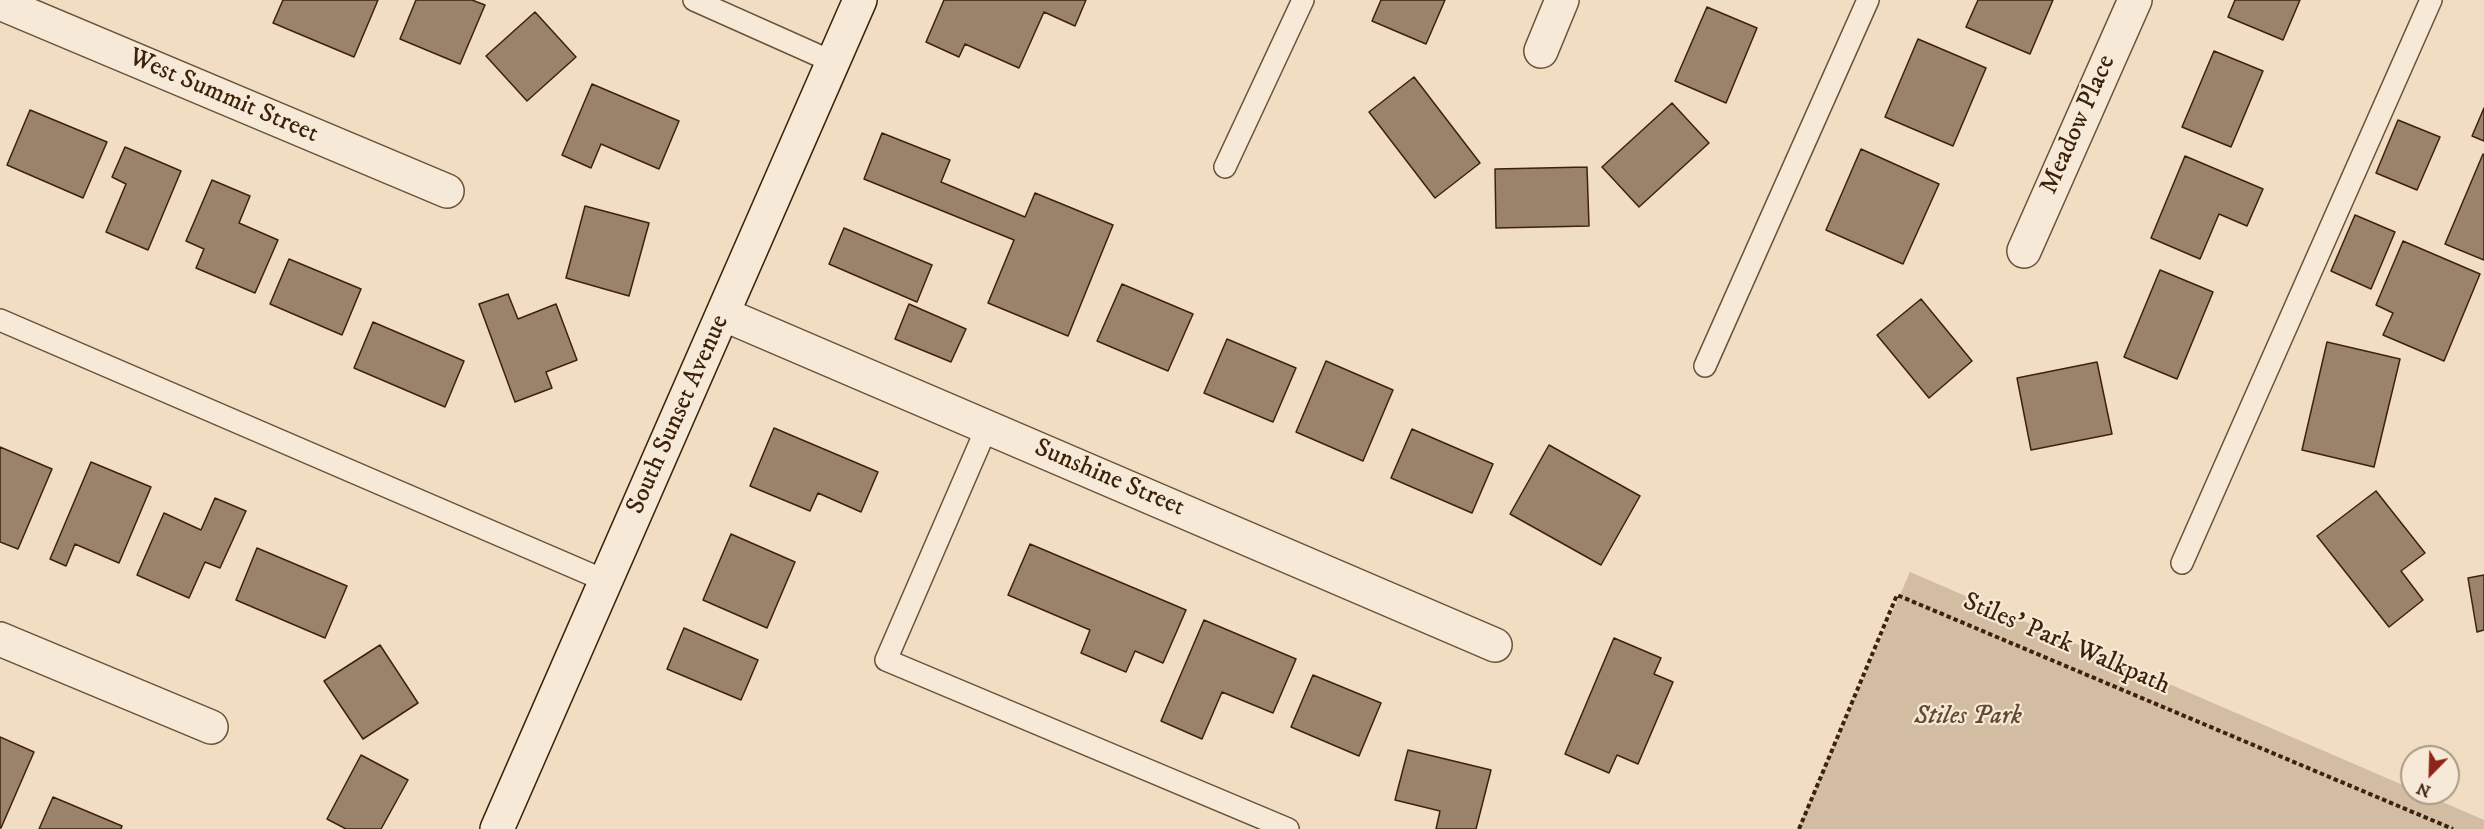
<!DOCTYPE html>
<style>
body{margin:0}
#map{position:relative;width:2484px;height:829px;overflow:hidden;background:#f1ddc1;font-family:"IM FELL DW Pica",serif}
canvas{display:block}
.north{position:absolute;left:2400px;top:745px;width:60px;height:60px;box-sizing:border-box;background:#f6e9d7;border:2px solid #ac9985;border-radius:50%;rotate:203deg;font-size:16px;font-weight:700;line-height:24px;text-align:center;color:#3d220a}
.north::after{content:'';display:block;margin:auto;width:21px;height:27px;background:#8f2418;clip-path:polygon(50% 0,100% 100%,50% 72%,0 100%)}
</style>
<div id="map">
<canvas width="2484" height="829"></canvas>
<div class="north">N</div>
</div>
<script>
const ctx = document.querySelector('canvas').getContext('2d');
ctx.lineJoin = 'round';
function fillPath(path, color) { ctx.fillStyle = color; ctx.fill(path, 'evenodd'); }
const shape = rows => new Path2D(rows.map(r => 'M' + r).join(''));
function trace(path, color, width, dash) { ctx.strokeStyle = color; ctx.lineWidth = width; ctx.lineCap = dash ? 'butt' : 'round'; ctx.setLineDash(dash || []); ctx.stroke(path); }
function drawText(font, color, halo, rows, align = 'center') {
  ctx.font = font + ' "IM FELL DW Pica",serif'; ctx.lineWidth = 4.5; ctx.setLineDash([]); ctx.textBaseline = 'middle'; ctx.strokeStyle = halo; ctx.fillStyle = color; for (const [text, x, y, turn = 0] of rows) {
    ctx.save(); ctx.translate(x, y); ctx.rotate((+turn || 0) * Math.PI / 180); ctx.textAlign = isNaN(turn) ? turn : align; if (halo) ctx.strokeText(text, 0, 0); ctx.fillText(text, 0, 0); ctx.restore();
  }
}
const green = shape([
 [1910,572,2412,789,2412,793,2422,793,2484,820,2484,829,1798,829]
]);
const building = shape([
 [283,0,378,0,354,57,273,23,283,0],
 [416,0,472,0,485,5,460,64,400,39,416,0],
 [944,0,1086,0,1075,26,1044,12,1019,68,965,44,959,57,926,42,944,0],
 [1381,0,1445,0,1426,44,1372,21,1381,0],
 [1978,0,2053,0,2030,54,1966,27,1978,0],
 [2235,0,2300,0,2283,40,2228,17,2235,0],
 [1707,7,1757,28,1726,103,1675,81,1707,7],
 [535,12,576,57,527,101,486,56,535,12],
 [1918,39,1986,68,1953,146,1885,117,1918,39],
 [2214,51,2263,71,2231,147,2182,127,2214,51],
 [1414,77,1480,163,1435,198,1369,112,1414,77],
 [592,84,679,121,659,169,601,144,591,168,562,155,592,84],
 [1672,103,1709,143,1639,207,1602,167,1672,103],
 [2484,108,2484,141,2472,136,2484,108],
 [30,110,107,142,83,198,7,165,30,110],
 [2398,120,2440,137,2417,190,2376,173,2398,120],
 [882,133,950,160,941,182,1025,217,1035,193,1113,225,1068,336,988,303,1014,240,864,179,882,133],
 [125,147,181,171,148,250,106,232,126,184,112,177,125,147],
 [1861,149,1939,184,1903,264,1826,230,1861,149],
 [2483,154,2484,155,2484,260,2445,244,2483,154],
 [2185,156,2263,189,2247,226,2219,214,2200,259,2151,238,2185,156],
 [1587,167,1589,226,1496,228,1495,169,1587,167],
 [212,180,250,196,239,223,278,240,255,293,196,268,204,249,186,241,212,180],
 [585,206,649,223,629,296,566,278,585,206],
 [2355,215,2395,232,2371,289,2331,271,2355,215],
 [844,228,932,265,917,302,829,264,844,228],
 [2403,241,2480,274,2444,361,2383,335,2393,313,2376,305,2403,241],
 [289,259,361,289,342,335,270,304,289,259],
 [2160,270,2213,292,2177,379,2124,357,2160,270],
 [1122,284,1193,314,1168,371,1097,341,1122,284],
 [508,294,518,319,556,304,577,360,546,372,552,388,515,402,479,304,508,294],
 [1921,299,1972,361,1929,398,1877,335,1921,299],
 [909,304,966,329,951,362,895,339,909,304],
 [373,322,464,361,445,407,354,368,373,322],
 [1227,339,1296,368,1273,422,1204,393,1227,339],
 [2327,342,2400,359,2374,467,2302,450,2327,342],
 [1326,361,1393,390,1363,461,1296,432,1326,361],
 [2097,362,2112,434,2031,450,2017,378,2097,362],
 [774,428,878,472,861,512,818,493,810,511,750,486,774,428],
 [1412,429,1493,464,1472,513,1391,478,1412,429],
 [1549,445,1640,496,1601,565,1510,514,1549,445],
 [0,447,52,469,18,549,0,542,0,447],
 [91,462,151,487,119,563,75,544,66,566,50,559,91,462],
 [2376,491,2425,553,2401,571,2423,600,2389,627,2317,536,2376,491],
 [215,498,246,511,220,568,205,562,189,598,137,575,164,513,201,530,215,498],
 [731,534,795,562,767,628,703,600,731,534],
 [1030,544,1186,610,1163,663,1135,651,1126,672,1081,653,1090,630,1008,595,1030,544],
 [257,548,347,586,325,638,236,600,257,548],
 [2484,575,2484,630,2477,632,2468,578,2484,575],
 [1204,620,1296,659,1273,713,1222,692,1202,739,1161,721,1204,620],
 [684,628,758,660,741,700,667,669,684,628],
 [1614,638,1661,658,1654,674,1673,682,1638,764,1617,755,1609,773,1565,754,1614,638],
 [380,645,418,703,363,739,324,681,380,645],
 [1313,675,1381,703,1359,756,1291,727,1313,675],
 [0,737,34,752,1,828,0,828,0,737],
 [1408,750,1491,770,1476,829,1436,829,1440,811,1395,800,1408,750],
 [361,755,408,780,381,829,346,829,327,819,361,755],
 [53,797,122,826,121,829,39,829,53,797]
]);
const path = shape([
 [1799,829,1897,595,2453,829]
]);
const lane = shape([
 [694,0,833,62],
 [1225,167,1303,0],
 [0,320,606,581],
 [1705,366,1868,0],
 [987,427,886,660,1288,829],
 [2182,563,2431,0]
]);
const street = shape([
 [0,3,447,191],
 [1541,51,1562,0],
 [2024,251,2135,0],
 [723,314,1495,645],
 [0,639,211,727]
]);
const secondary = shape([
 [497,829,860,0]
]);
const streetNames = [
 ["West Summit Street",223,97,23],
 ["Meadow Place",2079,125,-66],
 ["South Sunset Avenue",679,415,-66],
 ["Sunshine Street",1109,479,23],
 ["Stiles' Park Walkpath",2066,645,23]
];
const parkNames = [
 ["Stiles Park",1968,718]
];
fillPath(green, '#d2bda2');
fillPath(building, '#9b8369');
trace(building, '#3d220a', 1.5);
trace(lane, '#6a5138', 24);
trace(street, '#6a5138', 36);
trace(secondary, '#3d220a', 36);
trace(path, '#3d220a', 4, [4.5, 3]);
trace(lane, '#f6e9d7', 21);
trace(street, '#f6e9d7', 33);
trace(secondary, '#f6e9d7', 33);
drawText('26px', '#3d220a', '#f6e9d7', streetNames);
drawText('italic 26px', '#624930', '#f6e9d7', parkNames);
</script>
